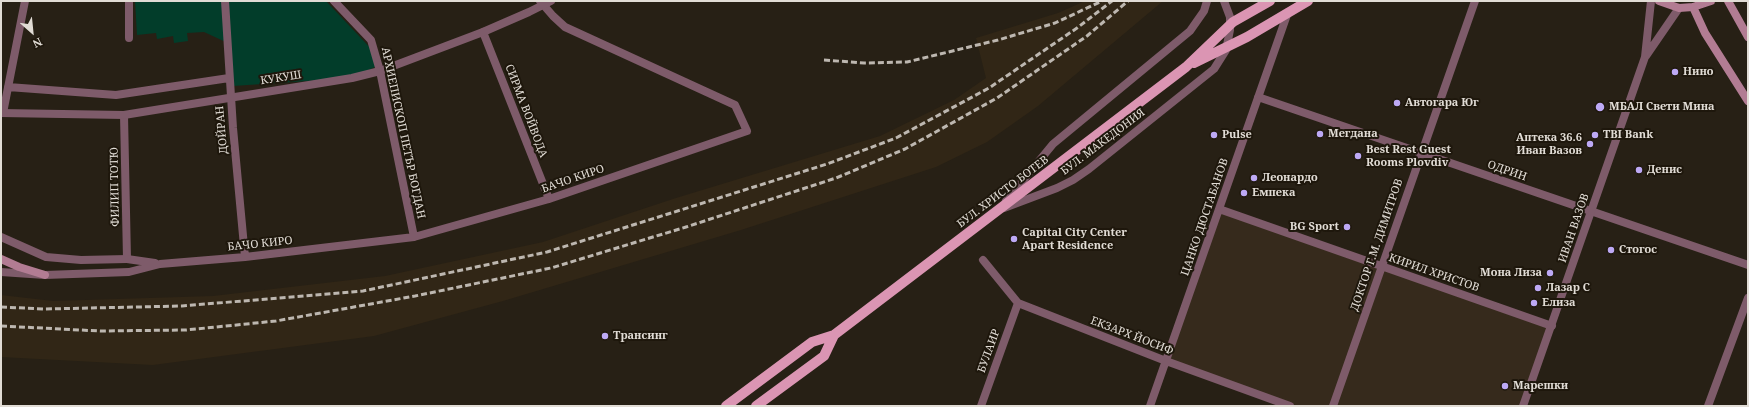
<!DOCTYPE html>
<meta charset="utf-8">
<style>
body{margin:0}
#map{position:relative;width:1749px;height:407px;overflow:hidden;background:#272015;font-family:"Noto Serif",serif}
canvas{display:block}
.frame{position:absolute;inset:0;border:2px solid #e1dcd5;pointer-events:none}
.north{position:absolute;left:12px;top:12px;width:40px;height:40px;-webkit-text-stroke:3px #1e170c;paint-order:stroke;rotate:153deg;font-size:11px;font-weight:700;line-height:16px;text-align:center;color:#e1dcd5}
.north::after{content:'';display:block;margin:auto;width:14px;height:18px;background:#e1dcd5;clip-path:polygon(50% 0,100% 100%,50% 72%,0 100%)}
</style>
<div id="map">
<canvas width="1749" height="407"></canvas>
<div class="frame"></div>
<div class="north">N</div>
</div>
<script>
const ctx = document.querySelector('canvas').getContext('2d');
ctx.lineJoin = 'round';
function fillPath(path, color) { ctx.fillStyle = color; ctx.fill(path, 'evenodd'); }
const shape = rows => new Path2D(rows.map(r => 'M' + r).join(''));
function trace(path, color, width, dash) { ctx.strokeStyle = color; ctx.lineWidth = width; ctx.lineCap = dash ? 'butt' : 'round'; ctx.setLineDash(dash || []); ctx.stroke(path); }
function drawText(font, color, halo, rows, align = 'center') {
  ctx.font = font + ' "Noto Serif",serif'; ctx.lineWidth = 4; ctx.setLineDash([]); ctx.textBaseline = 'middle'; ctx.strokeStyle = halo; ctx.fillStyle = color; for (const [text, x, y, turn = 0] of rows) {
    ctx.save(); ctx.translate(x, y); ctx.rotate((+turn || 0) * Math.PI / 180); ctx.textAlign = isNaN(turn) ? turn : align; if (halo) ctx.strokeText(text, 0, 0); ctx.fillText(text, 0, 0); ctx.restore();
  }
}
const industrial = shape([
 [1219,209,1552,326,1523,406,1290,406,1166,361]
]);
const built = shape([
 [1085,1,1163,1,1038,106,987,142,936,167,741,230,503,301,374,336,153,365,1,357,1,295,53,301,213,296,385,276,543,242,676,198,880,136,954,100,986,78,976,38,1058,13]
]);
const green = shape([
 [135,1,326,1,376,54,375,67,352,78,233,86,230,44,204,32,187,33,188,41,174,43,173,36,157,39,156,33,137,35]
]);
const minor = shape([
 [129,1,129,38],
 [225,1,233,128,245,257],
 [334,1,371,40,380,71,414,237],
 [483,32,549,199],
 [8,87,116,95,229,78],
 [1258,97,1748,265],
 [3,113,25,1],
 [124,115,127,259,155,263],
 [1219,209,1552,326],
 [983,260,1018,303,1166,361,1290,406],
 [1,272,45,275,129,272,160,264,245,257,414,237,549,199,747,131,735,105,565,27,553,16,540,1],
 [981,406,1018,303],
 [1150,406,1288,12],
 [1333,406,1475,1],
 [1708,406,1748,298]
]);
const tertiary = shape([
 [1646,56,1679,8],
 [1,113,124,115,352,78,380,71,483,32,529,12,551,1],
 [1006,201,1053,144,1190,31,1204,11,1207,1],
 [1004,208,1057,188,1073,180,1089,169,1214,69,1226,50,1230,30,1230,17,1224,1],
 [1,237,46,257,81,260,127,259],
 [1523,406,1645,57,1651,1]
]);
const secondary = shape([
 [1659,1,1679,8,1693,7,1711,1],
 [1728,1,1748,37],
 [1693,7,1705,33,1748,101],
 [1,259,19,267,45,275]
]);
const primary = shape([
 [1194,63,1247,37,1308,1],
 [726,406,812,342,834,335,1186,67,1233,22,1270,1],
 [756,406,824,356,834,335]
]);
const rail = shape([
 [824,60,864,63,907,62,998,40,1055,23,1102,1],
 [1,307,45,309,182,306,363,291,547,252,827,164,896,138,989,88,1077,28,1112,1],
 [1,326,100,331,186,330,276,321,415,296,551,268,686,227,836,178,905,149,997,98,1087,36,1128,1]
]);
const markers = [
 [1675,72,4,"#bda9f5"],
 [1397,103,4,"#bda9f5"],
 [1600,107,5,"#bda9f5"],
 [1320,134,4,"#bda9f5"],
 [1214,135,4,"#bda9f5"],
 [1595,135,4,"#bda9f5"],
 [1590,144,4,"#bda9f5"],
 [1358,156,4,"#bda9f5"],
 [1639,170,4,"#bda9f5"],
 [1254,178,4,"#bda9f5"],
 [1244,193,4,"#bda9f5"],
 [1347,227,4,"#bda9f5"],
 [1014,239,4,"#bda9f5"],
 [1611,250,4,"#bda9f5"],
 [1550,273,4,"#bda9f5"],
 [1538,288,4,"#bda9f5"],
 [1534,303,4,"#bda9f5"],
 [605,336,4,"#bda9f5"],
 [1505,386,4,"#bda9f5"]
];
const poiNames = [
 ["Нино",1683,72],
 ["Автогара Юг",1405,103],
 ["МБАЛ Свети Мина",1609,107],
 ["Мегдана",1328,134],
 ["Pulse",1222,135],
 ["TBI Bank",1603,135],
 ["Аптека 36.6",1582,138,"right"],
 ["Иван Вазов",1582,151,"right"],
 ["Best Rest Guest",1366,150],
 ["Rooms Plovdiv",1366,163],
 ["Денис",1647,170],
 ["Леонардо",1262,178],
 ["Емпека",1252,193],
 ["BG Sport",1339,227,"right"],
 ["Capital City Center",1022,233],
 ["Apart Residence",1022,246],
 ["Стогос",1619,250],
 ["Мона Лиза",1542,273,"right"],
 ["Лазар С",1546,288],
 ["Елиза",1542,303],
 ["Трансинг",613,336],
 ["Марешки",1513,386]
];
const streetNames = [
 ["КУКУШ",281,78,-9],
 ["СИРМА ВОЙВОДА",526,111,69],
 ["ДОЙРАН",222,130,-95],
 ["АРХИЕПИСКОП ПЕТЪР БОГДАН",403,133,78],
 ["БУЛ. МАКЕДОНИЯ",1103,142,-37],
 ["ОДРИН",1507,171,19],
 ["БАЧО КИРО",573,179,-19],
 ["ФИЛИП ТОТЮ",115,187,-91],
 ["БУЛ. ХРИСТО БОТЕВ",1003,192,-37],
 ["ЦАНКО ДЮСТАБАНОВ",1205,217,-71],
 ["ИВАН ВАЗОВ",1574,228,-71],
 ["БАЧО КИРО",260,244,-6],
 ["ДОКТОР Г.М. ДИМИТРОВ",1377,245,-71],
 ["КИРИЛ ХРИСТОВ",1434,273,19],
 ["ЕКЗАРХ ЙОСИФ",1132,336,21],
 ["БУЛАИР",989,351,-70]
];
fillPath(industrial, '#362a1c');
fillPath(built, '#312616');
fillPath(green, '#023d2a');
trace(minor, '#7e5b6a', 8);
trace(tertiary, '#7e5b6a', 8);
trace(secondary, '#b27c93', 8);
trace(primary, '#db95b3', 10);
trace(rail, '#bdb7b0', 3, [6, 3]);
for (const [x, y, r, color] of markers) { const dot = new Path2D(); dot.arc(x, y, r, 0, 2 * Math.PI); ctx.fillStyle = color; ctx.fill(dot); trace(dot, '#1e170c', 1.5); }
drawText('bold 11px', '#e1dcd5', '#1e170c', poiNames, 'left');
drawText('11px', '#e1dcd5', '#1e170c', streetNames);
</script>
